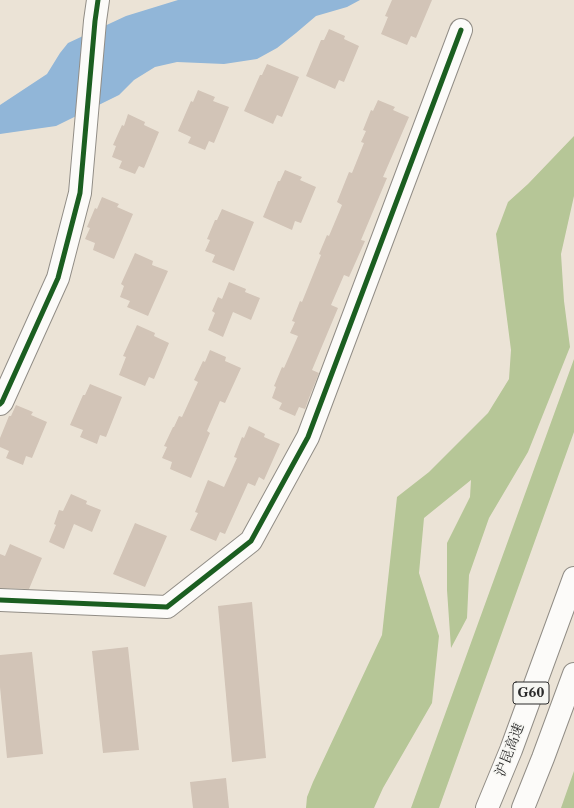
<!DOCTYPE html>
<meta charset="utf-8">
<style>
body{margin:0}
canvas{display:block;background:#ebe3d6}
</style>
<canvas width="574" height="808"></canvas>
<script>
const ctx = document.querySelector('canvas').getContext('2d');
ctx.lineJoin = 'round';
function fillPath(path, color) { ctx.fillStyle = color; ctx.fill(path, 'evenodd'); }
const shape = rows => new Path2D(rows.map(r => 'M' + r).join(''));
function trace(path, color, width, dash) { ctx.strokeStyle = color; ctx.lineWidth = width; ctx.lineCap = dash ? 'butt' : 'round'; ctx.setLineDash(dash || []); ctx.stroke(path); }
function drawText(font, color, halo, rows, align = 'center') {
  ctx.font = font + ' "Libre Caslon Text","Noto Serif SC",serif'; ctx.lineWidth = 3; ctx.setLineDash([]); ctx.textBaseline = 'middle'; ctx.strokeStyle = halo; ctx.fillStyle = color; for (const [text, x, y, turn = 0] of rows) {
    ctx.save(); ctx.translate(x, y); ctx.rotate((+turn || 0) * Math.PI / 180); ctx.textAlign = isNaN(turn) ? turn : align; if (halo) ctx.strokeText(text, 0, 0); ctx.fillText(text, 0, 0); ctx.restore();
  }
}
const forest = shape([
 [574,136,574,196,561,254,564,301,570,347,528,452,489,518,469,575,467,618,451,648,447,590,447,543,470,497,471,480,424,518,419,573,439,636,432,703,383,788,374,808,306,808,307,797,313,782,382,635,397,497,429,472,488,413,509,379,511,350,496,234,508,202,528,184],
 [574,359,574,432,439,808,411,808],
 [574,771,574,808,561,808]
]);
const water = shape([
 [178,0,360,0,347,7,316,16,296,33,277,48,257,59,224,64,177,62,155,67,134,80,119,95,56,126,0,134,0,105,47,74,60,53,68,43,126,16]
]);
const building = shape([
 [392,0,432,0,416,38,411,36,407,45,381,34,388,17,385,16],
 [329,29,345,36,344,39,359,46,344,82,339,80,335,89,306,76,321,40,324,40],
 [267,64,299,77,282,117,277,115,273,124,244,111,260,75,262,75],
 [198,90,215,97,213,101,229,107,214,143,209,141,205,150,188,143,191,137,178,131,191,101,193,102],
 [378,100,395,107,393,110,409,117,383,177,387,178,361,240,365,241,349,277,344,275,331,305,338,308,312,370,319,373,309,398,305,409,299,407,295,416,279,409,282,403,272,398,276,387,274,386,282,367,284,368,298,336,290,333,295,322,292,321,300,301,302,302,321,255,319,254,327,235,329,236,342,205,337,202,349,172,352,173,364,143,361,142,366,131,363,130,371,110,373,111],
 [128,114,145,122,144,125,159,132,144,168,139,166,135,174,119,168,122,161,112,157,116,146,113,145,122,125,124,126],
 [285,170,302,177,300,180,316,187,301,223,295,221,292,230,263,217,278,181,280,181],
 [102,197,119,204,117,207,133,214,114,259,93,250,95,243,85,239,90,228,87,227,95,208,97,209],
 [222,209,254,222,234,271,212,262,215,255,205,251,210,240,207,239,215,220,217,220],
 [135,253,153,261,152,265,168,271,148,316,127,307,130,301,120,297,124,286,121,284],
 [229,282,246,289,245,292,260,298,251,320,233,312,223,337,208,330,215,313,212,311,218,297,222,299],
 [137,325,155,333,154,336,169,343,154,379,149,377,145,386,119,375,126,357,123,356],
 [210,350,226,357,225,361,241,368,225,403,220,401,207,431,210,433,191,478,170,469,172,462,162,458,167,447,164,446,173,427,174,427,179,416,182,417,198,382,194,380,203,361,205,362],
 [90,384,122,397,106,437,100,435,97,444,80,437,83,430,70,425,83,395,85,395],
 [16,405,33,412,31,415,47,422,32,458,26,456,23,465,6,458,9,451,0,447,0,438,9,416,11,416],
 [249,426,265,434,264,437,280,444,264,480,259,477,255,486,248,483,225,534,220,532,216,541,190,530,198,513,195,512,208,480,224,487,237,458,234,457,242,437,244,438],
 [71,494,87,501,86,504,101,510,92,532,74,524,64,549,49,542,56,525,54,524,59,510,63,511],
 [135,523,167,536,145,587,113,574],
 [10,544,42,558,29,589,0,588,0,554,5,556],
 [252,602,266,758,232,762,218,606],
 [128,647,139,750,103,753,92,651],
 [32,652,43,754,7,758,0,687,0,655],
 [226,778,229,808,193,808,190,782]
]);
const street = shape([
 [0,404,2,402,58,278,80,193,95,21,98,0],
 [0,600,167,607,251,541,308,437,461,30]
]);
const highway = shape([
 [487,808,511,750,574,578],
 [523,808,543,758,574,674]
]);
const cycleway = shape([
 [0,404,2,402,58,278,80,193,95,21,98,0],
 [0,600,167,607,251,541,308,437,461,30]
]);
const shields = [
 [531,693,36]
];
const shieldNames = [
 ["G60",531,693]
];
const streetNames = [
 ["沪昆高速",510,750,-69]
];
fillPath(forest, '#b6c697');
fillPath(water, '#91b6d8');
fillPath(building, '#d2c4b7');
trace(street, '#918d86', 24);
trace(highway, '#918d86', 24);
trace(street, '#fcfbf9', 22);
trace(highway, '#fcfbf9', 22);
trace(cycleway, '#1b5e20', 5);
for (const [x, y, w] of shields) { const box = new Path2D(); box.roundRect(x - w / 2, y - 11, w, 22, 3); ctx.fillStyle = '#f6f6f2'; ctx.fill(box); trace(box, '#2b2b2b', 1); }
drawText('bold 13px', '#2b2b2b', null, shieldNames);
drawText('14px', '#2b2b2b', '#f6f6f2', streetNames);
</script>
